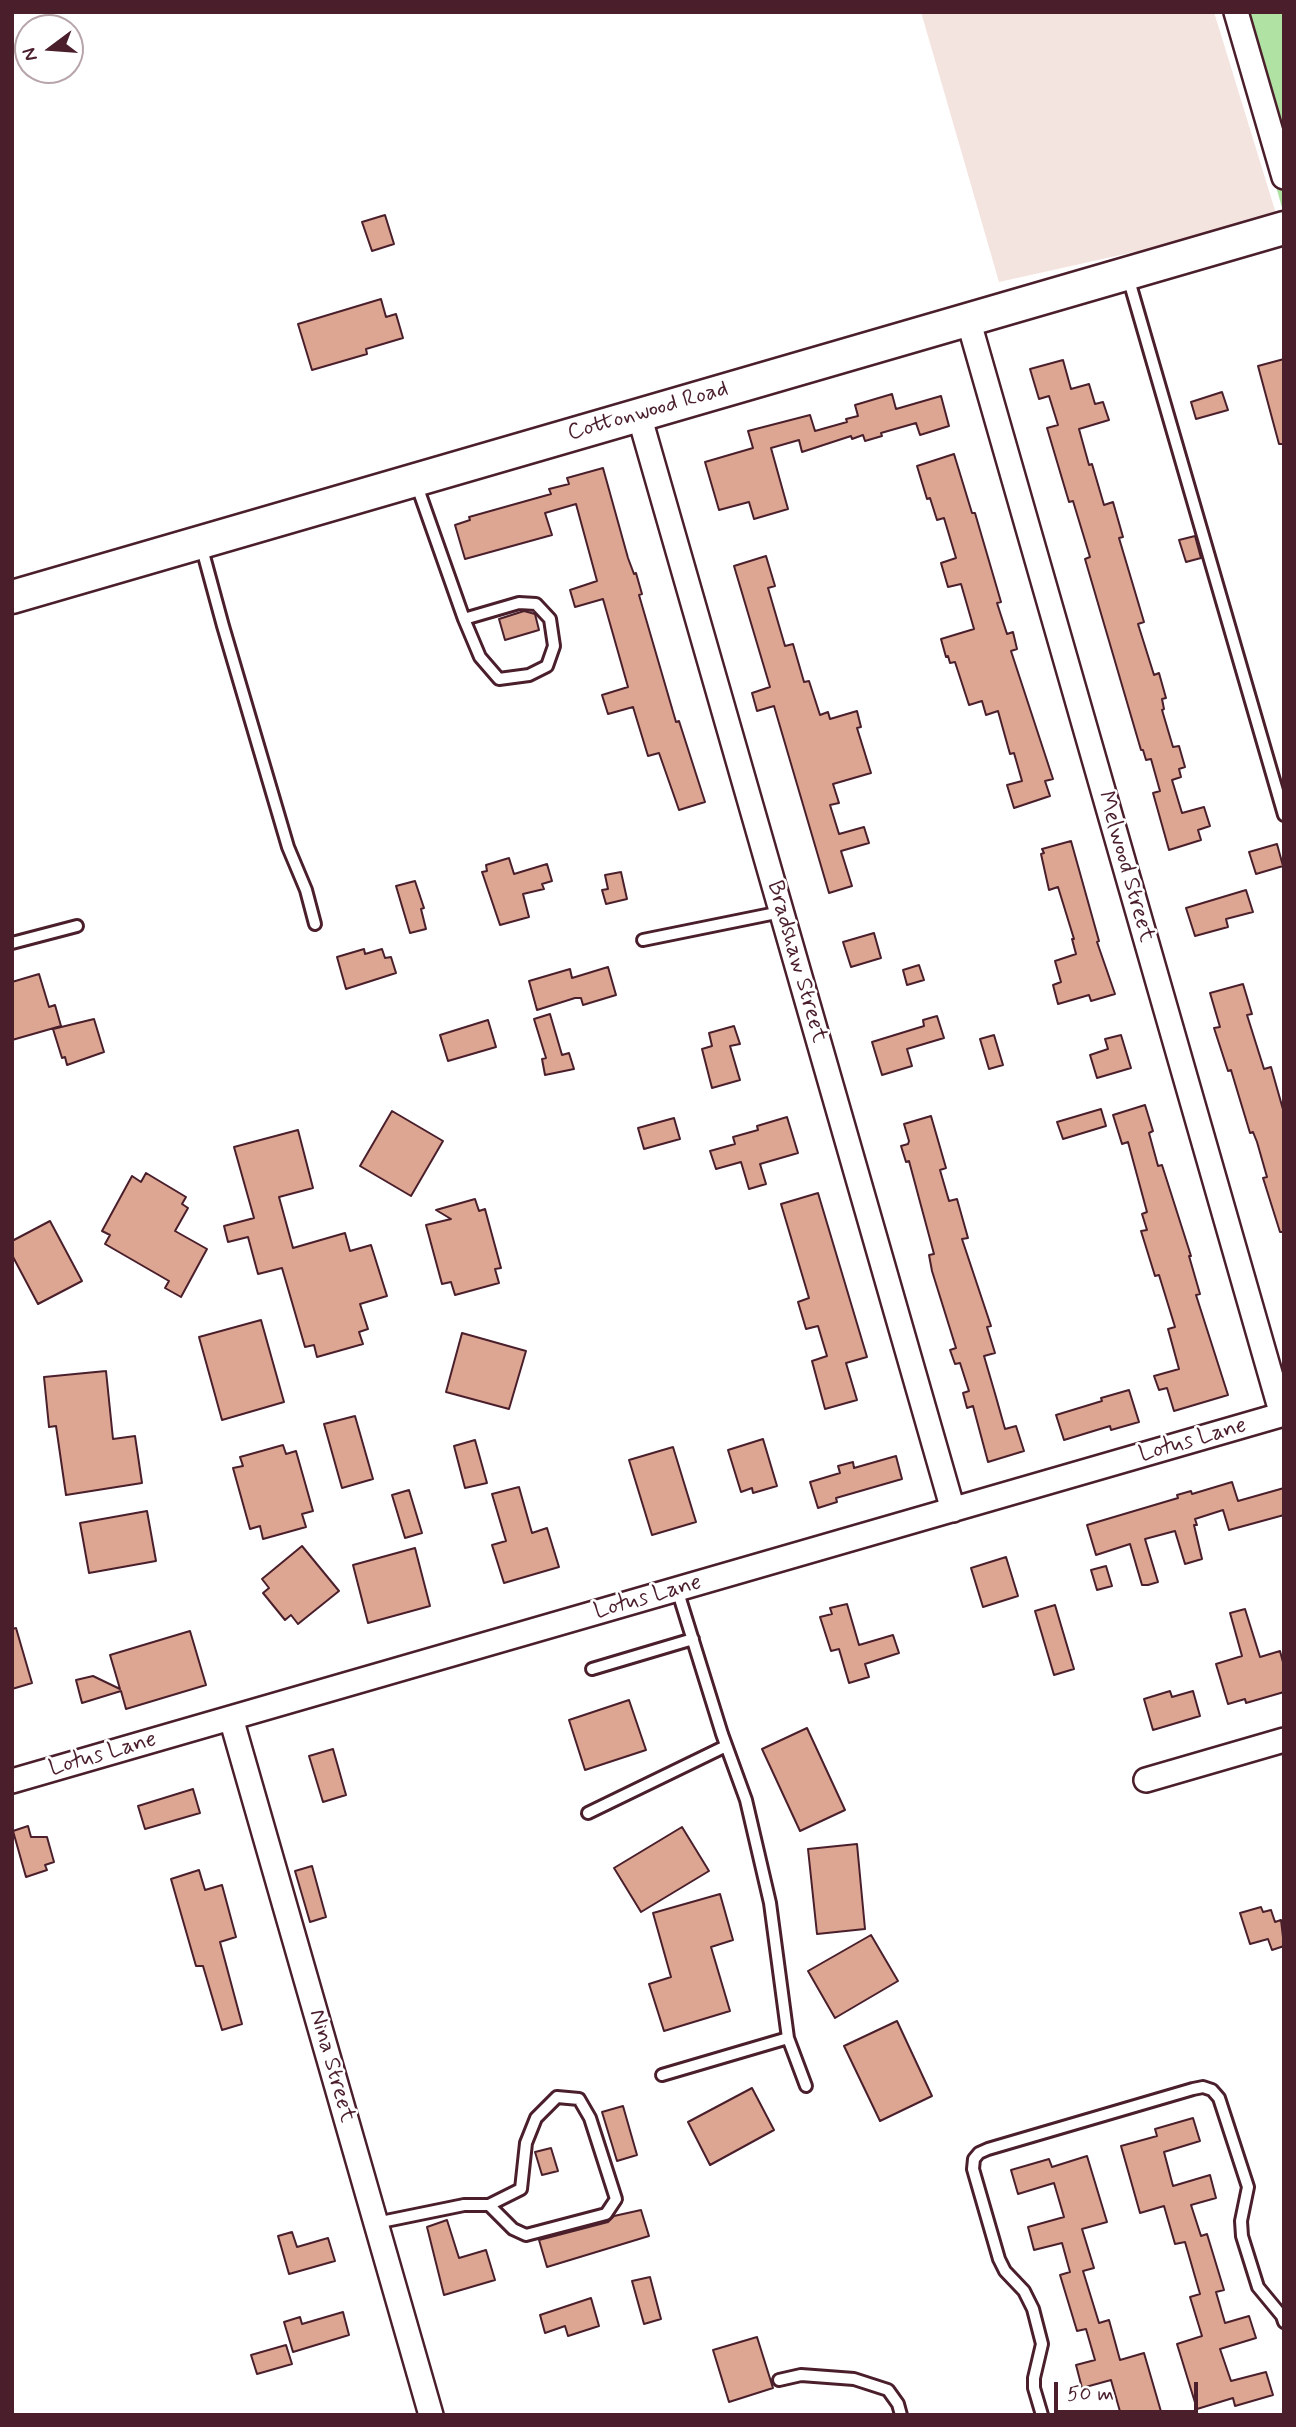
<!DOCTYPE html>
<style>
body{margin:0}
#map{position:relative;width:1296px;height:2427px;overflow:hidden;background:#fff;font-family:Mynerve,sans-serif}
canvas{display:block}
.frame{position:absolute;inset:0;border:14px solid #4a1f2b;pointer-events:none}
.north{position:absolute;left:14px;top:14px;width:70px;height:70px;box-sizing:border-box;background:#fff;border:2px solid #b7a5aa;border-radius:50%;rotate:254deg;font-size:19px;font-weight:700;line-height:28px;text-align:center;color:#4a1f2b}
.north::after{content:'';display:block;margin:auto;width:24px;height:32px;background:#4a1f2b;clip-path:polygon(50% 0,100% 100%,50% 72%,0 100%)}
.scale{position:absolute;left:1054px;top:2382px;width:144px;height:32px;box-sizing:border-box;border:4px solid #4a1f2b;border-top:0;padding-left:9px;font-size:21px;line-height:24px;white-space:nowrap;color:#4a1f2b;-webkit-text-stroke:5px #fff;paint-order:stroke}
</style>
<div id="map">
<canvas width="1296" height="2427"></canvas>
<div class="frame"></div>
<div class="north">N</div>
<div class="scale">50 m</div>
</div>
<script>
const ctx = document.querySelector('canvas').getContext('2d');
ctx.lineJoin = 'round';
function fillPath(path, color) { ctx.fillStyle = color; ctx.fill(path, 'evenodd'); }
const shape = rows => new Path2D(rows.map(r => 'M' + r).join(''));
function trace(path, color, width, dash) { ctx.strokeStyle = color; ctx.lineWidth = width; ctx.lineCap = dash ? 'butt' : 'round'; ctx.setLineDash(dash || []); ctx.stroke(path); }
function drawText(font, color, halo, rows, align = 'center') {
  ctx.font = font + ' Mynerve,sans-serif'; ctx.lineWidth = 5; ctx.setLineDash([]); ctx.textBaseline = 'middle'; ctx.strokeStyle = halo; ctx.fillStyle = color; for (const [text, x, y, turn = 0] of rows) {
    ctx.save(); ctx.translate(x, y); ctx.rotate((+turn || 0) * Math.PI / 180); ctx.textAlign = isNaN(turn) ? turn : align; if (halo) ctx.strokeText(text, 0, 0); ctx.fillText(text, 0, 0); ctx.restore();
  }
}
const built = shape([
 [921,12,1214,12,1278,220,999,282]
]);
const green = shape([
 [1226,12,1284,12,1284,211,1283,211]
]);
const building = shape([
 [385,215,394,244,372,251,362,222,385,215],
 [381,299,386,317,396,314,403,338,366,349,367,354,312,370,298,324,381,299],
 [1284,359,1284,444,1279,444,1258,366,1284,359],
 [1063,360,1071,389,1089,384,1095,404,1103,402,1109,420,1079,429,1089,465,1092,464,1104,505,1113,502,1123,537,1119,538,1144,622,1138,624,1154,675,1159,673,1166,698,1162,699,1164,709,1162,710,1173,747,1179,746,1185,767,1179,769,1181,777,1172,780,1182,813,1204,807,1210,826,1198,830,1201,840,1169,850,1153,793,1160,791,1151,759,1146,760,1143,750,1141,750,1085,559,1090,557,1073,501,1069,502,1047,428,1058,425,1049,396,1039,399,1030,369,1063,360],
 [1222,392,1228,410,1196,419,1191,402,1222,392],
 [892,394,896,409,941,396,949,426,920,435,916,423,881,433,882,436,865,441,863,435,852,439,851,436,802,452,799,440,771,448,788,509,754,519,749,502,719,510,705,462,753,448,748,431,810,415,815,431,847,422,846,419,858,416,855,405,892,394],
 [954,454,972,513,975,513,1001,602,997,603,1007,634,1013,632,1017,649,1011,651,1053,779,1045,781,1050,796,1014,808,1007,785,1022,781,1014,753,1010,754,998,711,986,715,982,701,969,705,955,662,950,663,948,656,946,657,941,639,974,629,961,584,948,587,941,563,956,558,944,518,937,520,930,498,927,499,917,466,954,454],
 [603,468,628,558,634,574,636,573,642,594,639,595,676,722,679,721,705,802,679,810,659,753,648,756,633,707,608,714,602,695,628,687,603,599,575,607,570,590,597,581,576,504,545,513,552,535,465,559,455,525,470,520,469,517,551,494,549,489,569,484,567,478,603,468],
 [1195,536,1201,558,1186,562,1179,540,1195,536],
 [766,556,775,586,768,588,785,646,793,644,804,682,809,681,820,715,828,712,830,719,857,711,861,727,857,728,871,773,833,784,839,803,830,805,839,834,864,827,869,843,841,851,852,886,829,893,774,706,757,711,752,693,770,687,734,566,766,556],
 [524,611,535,614,539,630,505,640,499,619,524,611],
 [1071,841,1099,941,1097,942,1115,994,1091,1001,1089,995,1058,1004,1053,985,1061,982,1055,961,1076,954,1072,939,1074,939,1058,887,1049,890,1041,854,1044,853,1042,849,1071,841],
 [1277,844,1283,866,1256,874,1249,852,1277,844],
 [509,858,514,874,547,864,552,881,542,884,544,889,523,894,529,917,500,925,482,872,487,871,486,865,509,858],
 [621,872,627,899,606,904,602,890,608,889,605,875,621,872],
 [415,881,424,908,421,909,426,929,410,933,396,886,415,881],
 [1246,890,1253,912,1226,919,1228,927,1195,936,1186,908,1246,890],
 [874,933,881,958,851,967,843,942,874,933],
 [364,949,365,954,382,949,385,958,391,957,396,973,346,989,337,957,364,949],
 [919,965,924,980,907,985,903,970,919,965],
 [608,967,616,995,583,1005,581,998,575,998,537,1010,529,981,570,969,572,978,608,967],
 [39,974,49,1007,55,1005,61,1026,12,1040,12,982,39,974],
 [1243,984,1252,1014,1247,1015,1264,1069,1271,1067,1284,1113,1284,1232,1280,1232,1263,1178,1267,1177,1257,1142,1253,1132,1250,1133,1231,1070,1228,1071,1214,1028,1220,1027,1210,993,1243,984],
 [550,1014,562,1055,569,1053,574,1069,545,1075,542,1059,546,1058,534,1019,550,1014],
 [937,1016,944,1038,907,1049,912,1066,882,1075,872,1042,924,1026,923,1020,937,1016],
 [94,1019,104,1052,67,1065,65,1057,62,1058,53,1029,94,1019],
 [488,1020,496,1047,448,1061,440,1035,488,1020],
 [734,1026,740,1044,730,1046,740,1080,712,1088,702,1049,712,1046,709,1033,734,1026],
 [994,1035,1003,1065,989,1069,980,1039,994,1035],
 [1121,1035,1131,1068,1097,1078,1090,1055,1108,1049,1105,1039,1121,1035],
 [1145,1105,1153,1131,1149,1133,1158,1166,1162,1165,1191,1256,1189,1256,1200,1294,1196,1295,1228,1395,1174,1411,1167,1388,1159,1390,1154,1376,1179,1369,1168,1329,1175,1327,1159,1275,1155,1276,1141,1231,1147,1230,1142,1214,1147,1212,1128,1142,1122,1144,1113,1115,1145,1105],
 [1101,1109,1106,1126,1063,1139,1057,1122,1101,1109],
 [392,1111,443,1141,411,1196,360,1166,392,1111],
 [931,1116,946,1168,940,1170,949,1201,957,1199,968,1238,962,1239,991,1326,987,1327,995,1353,984,1356,996,1397,1005,1429,1016,1426,1024,1451,988,1462,973,1406,967,1408,963,1393,969,1391,960,1363,955,1364,950,1350,956,1348,932,1271,929,1255,934,1254,909,1161,906,1162,901,1146,908,1144,909,1141,904,1124,931,1116],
 [787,1117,798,1153,760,1164,766,1184,749,1189,741,1162,716,1169,710,1151,735,1144,733,1137,758,1130,757,1126,787,1117],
 [674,1118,680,1139,644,1149,638,1128,674,1118],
 [298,1130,313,1188,279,1197,293,1248,345,1233,350,1251,371,1245,387,1296,360,1304,368,1329,359,1332,363,1344,317,1357,314,1345,305,1347,282,1268,258,1274,248,1237,228,1242,224,1226,254,1218,234,1147,298,1130],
 [146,1173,186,1197,182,1204,188,1208,175,1231,207,1249,181,1297,165,1288,169,1281,105,1244,110,1235,102,1231,132,1176,141,1182,146,1173],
 [818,1193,867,1357,846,1363,857,1400,825,1409,812,1361,827,1356,818,1326,806,1329,798,1302,809,1298,781,1204,818,1193],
 [475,1199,479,1211,485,1209,501,1268,495,1269,499,1283,455,1295,451,1282,442,1284,426,1225,451,1219,436,1210,475,1199],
 [50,1221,82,1281,38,1304,12,1255,12,1241,50,1221],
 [261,1320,284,1402,222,1420,199,1337,261,1320],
 [462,1333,526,1351,509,1409,446,1392,462,1333],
 [106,1371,113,1439,135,1436,142,1483,66,1495,56,1426,49,1427,44,1377,106,1371],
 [1129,1390,1139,1422,1111,1430,1110,1426,1064,1440,1056,1415,1102,1401,1101,1398,1129,1390],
 [355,1416,373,1479,342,1488,324,1424,355,1416],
 [763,1439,777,1486,753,1493,752,1488,741,1492,728,1450,763,1439],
 [475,1440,487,1483,465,1488,454,1446,475,1440],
 [283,1445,286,1454,296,1451,313,1511,302,1514,306,1527,263,1539,260,1526,250,1529,233,1468,243,1466,240,1457,283,1445],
 [673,1447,696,1522,652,1535,629,1460,673,1447],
 [896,1456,902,1479,836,1498,837,1502,818,1508,810,1482,840,1473,838,1466,853,1462,854,1468,896,1456],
 [1232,1482,1238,1501,1284,1488,1284,1515,1229,1530,1223,1510,1195,1519,1197,1525,1194,1525,1202,1559,1185,1564,1175,1531,1145,1539,1158,1582,1148,1585,1142,1585,1130,1544,1096,1555,1087,1525,1178,1498,1177,1495,1191,1491,1192,1494,1232,1482],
 [519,1487,532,1533,547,1528,559,1567,504,1583,492,1545,506,1541,492,1494,519,1487],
 [409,1490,422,1533,405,1538,392,1495,409,1490],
 [147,1511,156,1561,89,1573,80,1523,147,1511],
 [302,1546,339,1591,298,1624,291,1615,285,1620,263,1593,269,1588,262,1579,302,1546],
 [415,1548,430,1606,368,1623,353,1565,415,1548],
 [1006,1557,1018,1596,983,1607,971,1568,1006,1557],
 [1106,1566,1112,1586,1097,1590,1091,1570,1106,1566],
 [847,1604,859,1645,893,1635,899,1653,865,1664,869,1677,849,1683,839,1649,831,1651,820,1617,832,1614,830,1608,847,1604],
 [1055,1605,1074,1669,1054,1675,1035,1611,1055,1605],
 [1245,1609,1260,1657,1280,1651,1284,1666,1284,1692,1246,1703,1245,1699,1228,1704,1216,1664,1242,1656,1230,1613,1245,1609],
 [16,1628,32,1683,12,1689,12,1629,16,1628],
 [190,1631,206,1685,126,1709,121,1691,82,1703,76,1680,93,1676,120,1689,110,1655,190,1631],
 [1170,1691,1172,1697,1193,1691,1200,1716,1153,1730,1144,1699,1170,1691],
 [629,1700,646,1750,585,1770,569,1720,629,1700],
 [807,1728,845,1810,800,1831,762,1749,807,1728],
 [333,1749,346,1795,323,1802,309,1756,333,1749],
 [193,1789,200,1813,145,1829,138,1806,193,1789],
 [28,1826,31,1837,47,1837,54,1862,45,1865,47,1870,26,1877,13,1831,28,1826],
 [682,1827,709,1871,641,1912,614,1868,682,1827],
 [857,1844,865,1929,817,1934,808,1849,857,1844],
 [312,1866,326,1917,310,1922,295,1871,312,1866],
 [199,1870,205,1890,222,1885,236,1937,220,1942,242,2024,222,2030,203,1966,196,1966,171,1879,199,1870],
 [720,1894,733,1940,711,1947,730,2011,664,2031,649,1984,671,1977,653,1913,720,1894],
 [1261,1907,1263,1912,1271,1910,1275,1922,1281,1920,1284,1946,1272,1950,1268,1939,1250,1944,1240,1913,1261,1907],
 [871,1935,898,1981,835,2018,808,1971,871,1935],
 [897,2021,932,2096,880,2121,844,2046,897,2021],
 [752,2088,774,2130,710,2165,688,2122,752,2088],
 [623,2106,637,2155,617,2161,602,2112,623,2106],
 [1193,2118,1200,2141,1164,2152,1173,2186,1210,2175,1216,2198,1191,2205,1201,2236,1207,2234,1224,2290,1216,2292,1225,2323,1249,2316,1256,2338,1220,2349,1231,2381,1266,2372,1273,2395,1235,2406,1233,2398,1197,2409,1177,2344,1202,2336,1190,2297,1200,2294,1185,2242,1175,2244,1164,2206,1140,2213,1121,2146,1157,2136,1155,2129,1193,2118],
 [551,2148,558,2171,542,2175,535,2152,551,2148],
 [1087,2156,1107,2222,1082,2229,1094,2268,1083,2271,1099,2323,1109,2320,1120,2360,1144,2353,1162,2415,1121,2415,1111,2380,1082,2388,1076,2365,1095,2360,1086,2329,1077,2331,1060,2275,1070,2272,1062,2243,1034,2250,1028,2227,1064,2217,1054,2183,1018,2194,1011,2170,1049,2159,1052,2167,1087,2156],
 [641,2210,649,2236,547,2267,539,2240,608,2222,614,2216,641,2210],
 [447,2220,459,2258,486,2250,495,2280,444,2295,427,2227,447,2220],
 [292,2232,297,2247,328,2238,335,2261,289,2274,278,2236,292,2232],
 [650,2277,661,2319,644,2324,632,2281,650,2277],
 [591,2298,599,2326,568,2336,565,2326,545,2333,540,2315,591,2298],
 [343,2312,349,2335,293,2352,284,2322,300,2317,302,2324,343,2312],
 [757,2337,773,2388,729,2402,713,2350,757,2337],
 [286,2345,292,2364,257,2374,251,2355,286,2345]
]);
const lane = shape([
 [1128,277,1284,815],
 [416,483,464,619,480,657,499,679,529,675,547,666,554,646,550,619,536,604,519,603,464,619],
 [201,545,223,626,288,847,306,890,315,924],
 [643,940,781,912],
 [12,943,77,926],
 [677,1589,722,1734,746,1800,770,1903,788,2038,806,2086],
 [592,1669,693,1639],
 [588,1813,726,1746],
 [662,2075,788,2038],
 [376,2223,464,2205,489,2205,521,2189,526,2143,536,2118,557,2097,579,2099,590,2118,616,2199,606,2214,526,2235,513,2229,489,2205],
 [779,2380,801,2375,854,2379,888,2390,898,2404,901,2415],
 [1042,2415,1034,2388,1034,2378,1042,2344,1033,2309,1024,2291,1005,2271,999,2259,973,2169,974,2159,979,2153,988,2149,1193,2089,1203,2087,1212,2090,1219,2098,1248,2187,1241,2221,1242,2236,1258,2287,1282,2316,1284,2322]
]);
const street = shape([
 [1236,12,1284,177],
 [968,319,1282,1415],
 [639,415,953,1510],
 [231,1718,431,2415],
 [1146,1780,1284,1740],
 [12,1781,1284,1414]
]);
const secondary = shape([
 [12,597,1284,228]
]);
const streetNames = [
 ["Cottonwood Road",648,412,-16],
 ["Melwood Street",1125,867,74],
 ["Bradshaw Street",796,962,74],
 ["Lotus Lane",1193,1441,-16],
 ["Lotus Lane",648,1598,-16],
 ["Lotus Lane",103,1755,-16],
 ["Nina Street",331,2066,74]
];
fillPath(built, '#f4e4df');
fillPath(green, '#afe2a3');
fillPath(building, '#dca693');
trace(building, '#4a1f2b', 2);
trace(lane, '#4a1f2b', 16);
trace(street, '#4a1f2b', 28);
trace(secondary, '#4a1f2b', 37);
trace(lane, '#fff', 10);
trace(street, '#fff', 23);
trace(secondary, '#fff', 32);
drawText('23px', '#4a1f2b', '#fff', streetNames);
</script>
